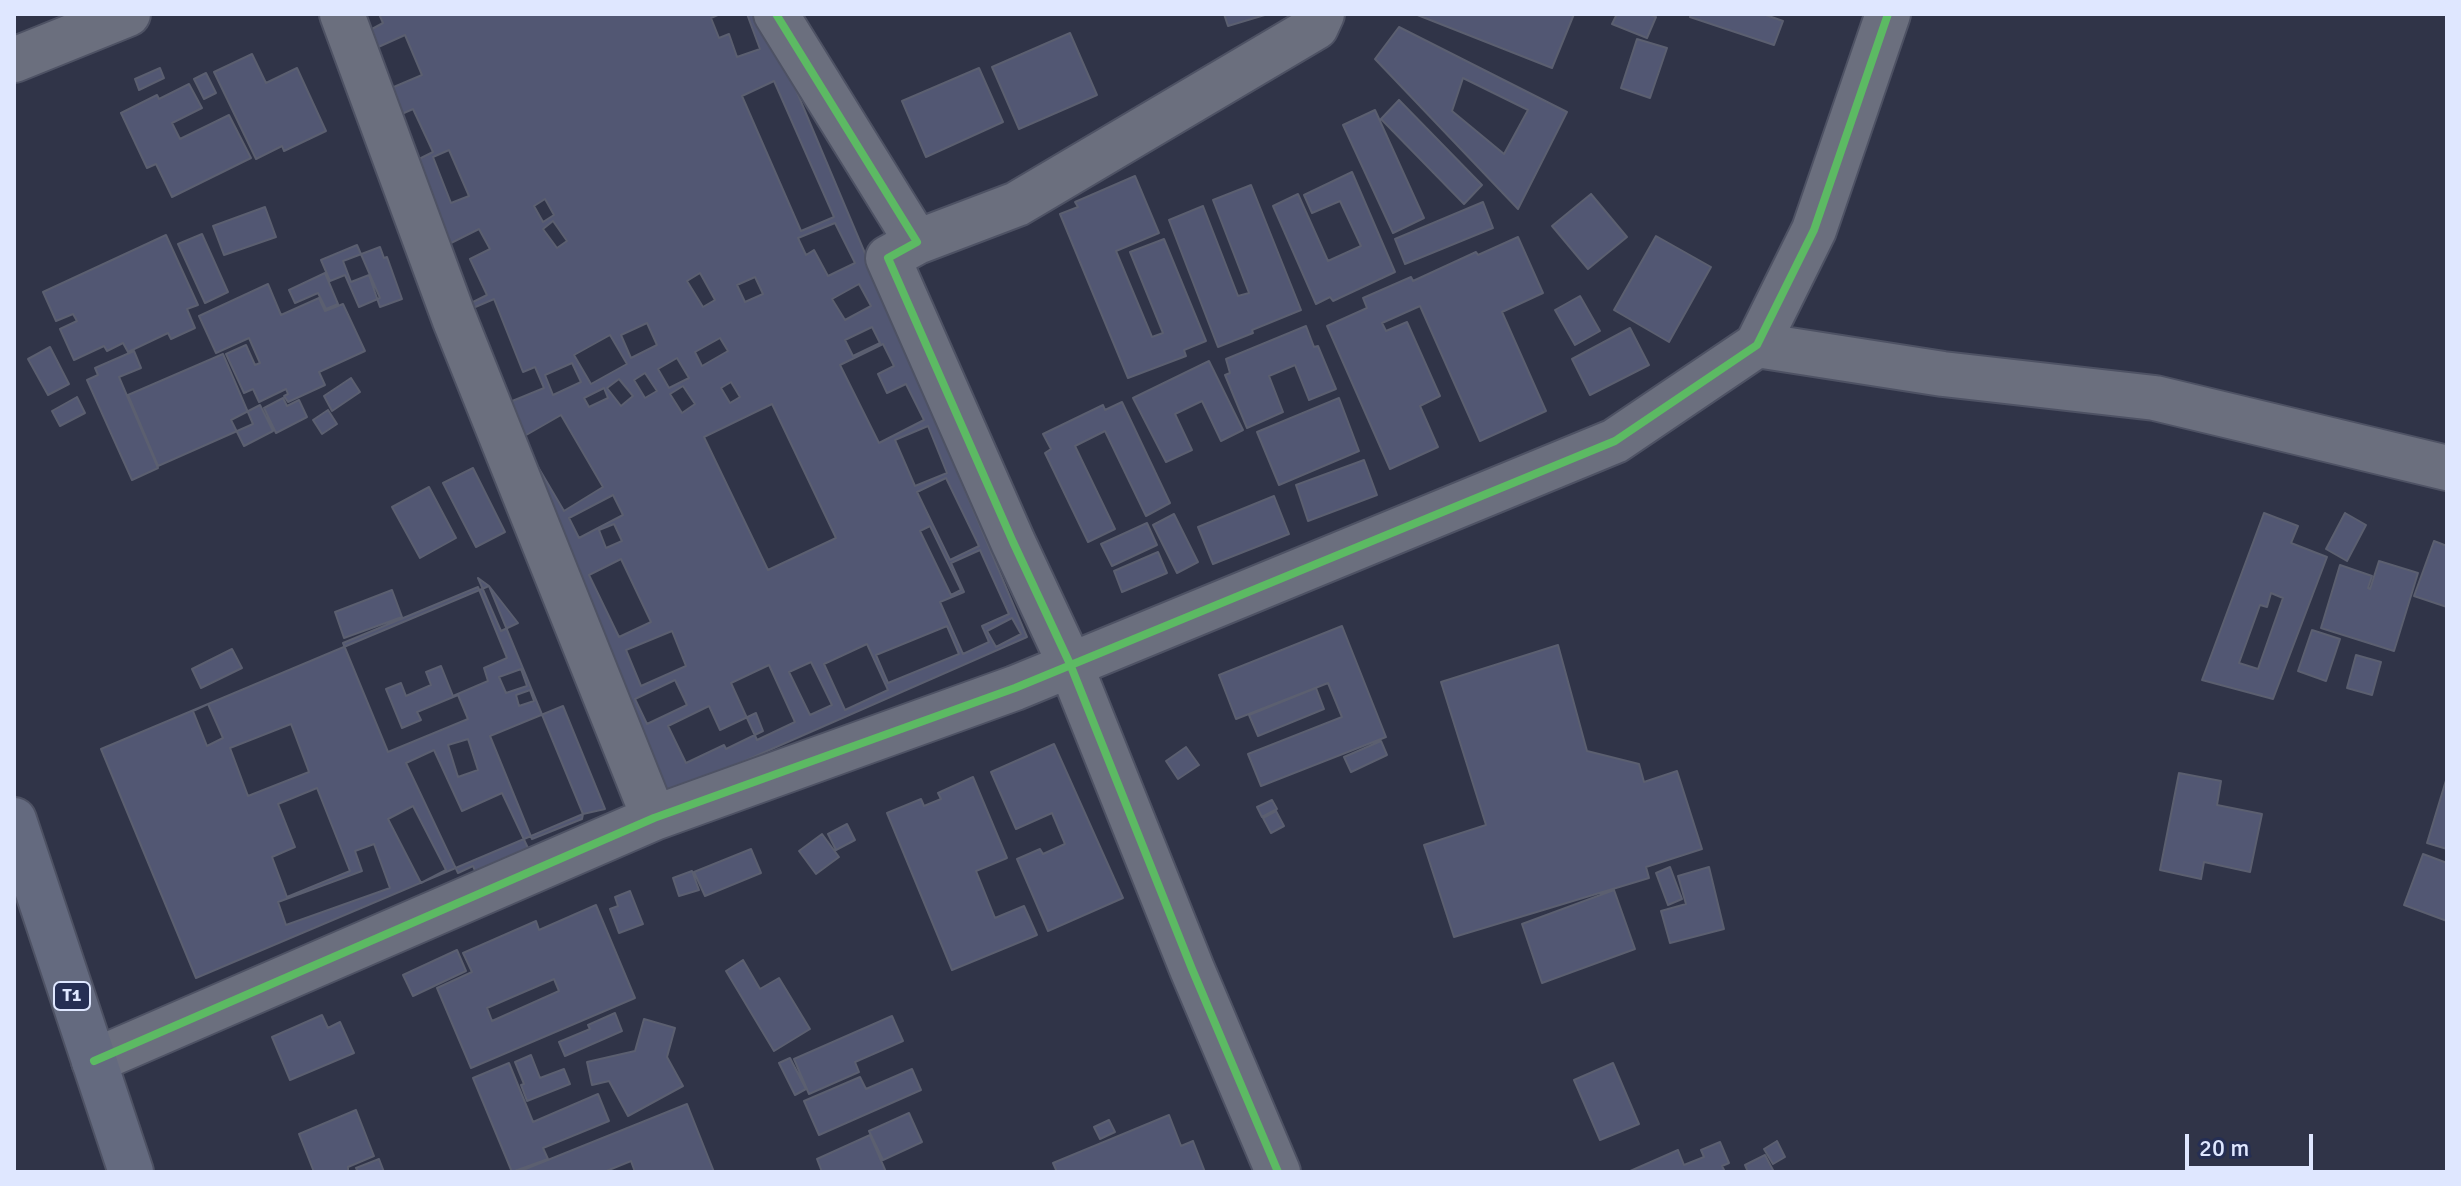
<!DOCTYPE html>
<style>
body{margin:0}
#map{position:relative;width:2461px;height:1186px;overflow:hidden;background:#303448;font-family:Signika,sans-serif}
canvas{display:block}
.frame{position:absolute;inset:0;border:16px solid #dfe7ff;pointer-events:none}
.scale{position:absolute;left:2185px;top:1134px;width:128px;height:36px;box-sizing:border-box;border:4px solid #dfe7ff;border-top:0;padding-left:10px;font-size:24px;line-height:28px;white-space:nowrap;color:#dfe7ff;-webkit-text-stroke:6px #252e53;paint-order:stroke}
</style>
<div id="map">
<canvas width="2461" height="1186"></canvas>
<div class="frame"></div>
<div class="scale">20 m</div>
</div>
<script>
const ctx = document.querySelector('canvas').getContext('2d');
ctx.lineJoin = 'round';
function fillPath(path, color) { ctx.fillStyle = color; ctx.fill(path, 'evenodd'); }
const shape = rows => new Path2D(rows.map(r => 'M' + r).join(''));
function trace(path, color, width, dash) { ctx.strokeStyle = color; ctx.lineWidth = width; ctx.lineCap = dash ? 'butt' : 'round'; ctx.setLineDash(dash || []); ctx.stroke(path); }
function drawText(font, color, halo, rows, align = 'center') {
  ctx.font = font + ' Signika,sans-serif'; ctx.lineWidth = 6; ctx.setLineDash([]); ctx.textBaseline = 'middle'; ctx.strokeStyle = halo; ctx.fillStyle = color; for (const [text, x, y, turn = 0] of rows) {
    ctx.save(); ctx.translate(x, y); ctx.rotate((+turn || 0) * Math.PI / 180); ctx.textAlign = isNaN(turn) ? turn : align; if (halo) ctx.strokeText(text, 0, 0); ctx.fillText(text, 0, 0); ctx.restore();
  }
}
const building = shape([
 [345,14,764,14,1027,637,651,802,345,14],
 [356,14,379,14,383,23,359,36,356,14],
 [720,14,747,14,760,49,737,57,729,34,719,38,711,18,720,14],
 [1224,14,1268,14,1228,26,1224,14],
 [1415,14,1574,14,1552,68,1415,14],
 [1617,14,1648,14,1656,17,1647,38,1612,24,1617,14],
 [1691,14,1763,14,1783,21,1774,45,1690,17,1691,14],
 [1399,27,1567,112,1518,209,1375,59,1399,27],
 [1463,78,1528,110,1504,154,1452,111,1463,78],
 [1070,33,1097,95,1019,129,992,67,1070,33],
 [405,35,422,75,382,92,365,53,405,35],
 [1637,39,1667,48,1650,98,1621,88,1637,39],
 [252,54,266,83,297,68,326,131,284,151,282,146,256,159,214,72,252,54],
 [160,68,164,78,139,90,135,79,160,68],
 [979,68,1003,122,926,157,902,101,979,68],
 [206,73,216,93,204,99,194,79,206,73],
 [774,81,834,217,801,231,742,96,774,81],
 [189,84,202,108,172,123,180,139,229,115,251,158,172,197,156,164,147,168,121,113,157,95,159,99,189,84],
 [1399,100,1482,185,1464,204,1381,119,1399,100],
 [413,109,433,152,409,164,388,120,413,109],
 [1375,110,1424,218,1393,233,1343,125,1375,110],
 [449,150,469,196,451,203,433,157,449,150],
 [1352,172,1395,272,1333,301,1330,297,1316,304,1273,206,1298,194,1328,261,1361,246,1340,201,1312,213,1304,195,1352,172],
 [1135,176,1159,233,1116,251,1152,337,1163,333,1130,252,1164,239,1206,341,1184,350,1186,356,1128,378,1060,214,1078,207,1075,202,1135,176],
 [1251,185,1301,310,1252,330,1253,333,1218,347,1169,220,1203,206,1238,296,1249,293,1213,200,1251,185],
 [1591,194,1627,237,1588,269,1552,226,1591,194],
 [545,199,554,215,543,222,534,206,545,199],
 [1483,202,1493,228,1405,264,1395,239,1483,202],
 [265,207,276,237,224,255,213,226,265,207],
 [553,221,567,241,557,248,543,229,553,221],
 [835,223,855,263,828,276,814,250,806,255,798,238,835,223],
 [479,229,490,249,470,259,487,295,467,305,439,249,479,229],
 [202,234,228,292,205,303,178,244,202,234],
 [166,235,198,305,187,309,195,328,171,339,168,333,128,352,123,343,107,351,104,346,74,360,60,329,77,321,73,314,56,321,43,292,166,235],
 [1656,236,1711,267,1669,342,1614,310,1656,236],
 [1518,237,1543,293,1502,312,1546,411,1480,441,1420,306,1382,323,1386,331,1407,322,1440,396,1420,406,1438,447,1390,469,1327,326,1367,308,1363,298,1411,277,1413,281,1476,252,1478,255,1518,237],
 [357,245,380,298,359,307,345,275,330,281,321,260,357,245],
 [380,247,384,258,387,257,402,299,380,307,369,275,351,282,343,261,380,247],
 [325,273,338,304,326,309,318,293,295,303,289,290,325,273],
 [700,273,715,300,703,307,687,281,700,273],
 [755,277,763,294,745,302,737,285,755,277],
 [268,284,281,315,319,298,325,311,343,304,365,351,319,372,325,385,288,402,284,396,288,394,286,389,259,402,253,389,244,393,226,354,246,345,255,365,260,363,249,338,216,353,199,316,268,284],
 [859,284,871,306,845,320,832,299,859,284],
 [1580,296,1600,331,1575,345,1555,310,1580,296],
 [494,299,523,372,535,367,544,388,505,404,466,311,494,299],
 [647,323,657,345,631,358,621,335,647,323],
 [1306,326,1314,347,1318,346,1336,389,1309,400,1295,365,1269,376,1283,412,1247,428,1225,375,1230,373,1226,359,1306,326],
 [872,327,880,343,853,356,845,340,872,327],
 [1630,328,1649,365,1590,395,1572,359,1630,328],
 [610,335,627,364,591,384,574,355,610,335],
 [720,338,728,351,702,366,695,352,720,338],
 [883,344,894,366,878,374,887,393,906,384,924,420,879,443,840,365,883,344],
 [50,347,69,384,48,395,28,359,50,347],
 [134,351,141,368,119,377,158,468,132,480,87,380,98,375,95,368,134,351],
 [223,354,253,424,158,466,128,395,223,354],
 [677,358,689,378,669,388,658,369,677,358],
 [1209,361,1243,430,1221,441,1202,401,1175,414,1192,450,1166,462,1133,398,1209,361],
 [572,363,581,382,553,395,545,375,572,363],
 [645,373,657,391,645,398,634,380,645,373],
 [351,378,360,392,332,411,324,396,351,378],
 [619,379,633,396,621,406,607,388,619,379],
 [731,382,740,397,730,403,721,388,731,382],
 [683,386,695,404,682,413,670,394,683,386],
 [604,388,608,398,589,407,584,398,604,388],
 [77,397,85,413,60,426,52,411,77,397],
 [283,398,287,406,299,400,307,417,276,433,264,408,283,398],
 [1339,398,1359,451,1279,485,1257,432,1339,398],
 [1122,402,1170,503,1146,516,1105,431,1075,446,1115,529,1088,542,1045,453,1051,449,1043,434,1103,405,1105,410,1122,402],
 [772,404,836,538,768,570,704,437,772,404],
 [260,405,273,431,244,446,231,420,260,405],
 [328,410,337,424,322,434,313,420,328,410],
 [561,415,603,487,564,511,521,438,561,415],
 [928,426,947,473,915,486,895,440,928,426],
 [1364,460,1377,495,1308,521,1296,485,1364,460],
 [473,468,505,532,476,547,443,483,473,468],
 [946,478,979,546,950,560,917,492,946,478],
 [429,487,456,538,420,558,392,507,429,487],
 [613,495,623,515,579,538,569,518,613,495],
 [1274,496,1289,534,1213,564,1198,527,1274,496],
 [2264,513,2298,526,2291,543,2327,557,2273,699,2202,680,2264,513],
 [2271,593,2283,598,2258,669,2239,663,2260,605,2267,607,2271,593],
 [2345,513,2366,525,2347,561,2326,549,2345,513],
 [1174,514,1198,562,1177,573,1153,525,1174,514],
 [1147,523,1157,545,1112,566,1101,544,1147,523],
 [614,524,622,541,606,548,599,530,614,524],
 [930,526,961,590,951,595,920,531,930,526],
 [2434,541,2447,546,2447,607,2414,596,2434,541],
 [980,550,1009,614,982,626,989,642,963,654,940,602,964,592,951,563,980,550],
 [1158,552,1167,573,1122,592,1114,571,1158,552],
 [621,559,651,622,619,637,589,575,621,559],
 [2379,561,2418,573,2394,651,2321,628,2340,565,2372,576,2368,588,2370,589,2379,561],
 [478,578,489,586,518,623,501,631,478,578],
 [489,586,583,814,196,978,101,749,489,586],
 [478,587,507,658,484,668,488,681,453,696,441,666,426,672,431,685,406,696,401,683,386,689,402,728,421,720,417,712,458,695,468,719,388,752,343,643,478,587],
 [392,590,402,617,344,638,335,612,392,590],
 [1012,618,1021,634,996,647,987,631,1012,618],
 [947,626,959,654,888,683,876,655,947,626],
 [1342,626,1386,737,1261,786,1248,754,1342,717,1328,683,1236,719,1219,675,1342,626],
 [2312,630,2340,639,2326,681,2298,671,2312,630],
 [672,631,686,666,641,686,626,650,672,631],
 [867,644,888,690,845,710,824,664,867,644],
 [1558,645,1587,751,1639,764,1644,782,1677,771,1702,849,1646,867,1649,878,1454,937,1424,845,1486,825,1441,682,1558,645],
 [232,649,242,668,201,688,192,669,232,649],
 [2356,655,2381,662,2372,695,2347,688,2356,655],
 [811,662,832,705,810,715,789,672,811,662],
 [769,665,795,722,757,740,731,683,769,665],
 [521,669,527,686,506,693,499,677,521,669],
 [675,680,687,705,647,724,635,699,675,680],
 [1316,688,1324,709,1258,736,1249,715,1316,688],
 [530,690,534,701,519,706,516,695,530,690],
 [208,704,223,738,207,746,193,711,208,704],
 [563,706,605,809,583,814,582,819,532,839,490,736,563,706],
 [709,706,720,730,756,713,763,731,726,749,724,745,686,763,668,726,709,706],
 [291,724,309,772,248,796,230,748,291,724],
 [468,739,478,770,458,777,448,745,468,739],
 [1381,741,1387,755,1351,772,1344,757,1381,741],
 [1054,744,1123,898,1048,931,1017,859,1040,849,1043,854,1065,844,1052,813,1016,829,991,772,1054,744],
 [1186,747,1199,765,1178,779,1166,761,1186,747],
 [434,750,462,811,502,793,528,848,476,873,473,866,458,873,406,763,434,750],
 [2179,773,2221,781,2217,805,2262,814,2250,872,2204,862,2201,879,2160,870,2179,773],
 [973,777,1007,858,976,871,995,918,1024,906,1037,935,952,970,887,813,921,799,924,806,941,799,938,793,973,777],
 [2447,777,2447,849,2427,843,2447,777],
 [317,788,350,871,287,897,272,857,295,847,278,804,317,788],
 [1272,800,1277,809,1262,817,1257,807,1272,800],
 [413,806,446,870,421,883,388,819,413,806],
 [1276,811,1284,826,1271,833,1263,818,1276,811],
 [847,824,855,840,836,850,828,834,847,824],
 [822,834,839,857,816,874,799,851,822,834],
 [374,844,390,888,286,925,278,902,362,871,355,851,374,844],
 [751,849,761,873,705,896,694,872,751,849],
 [2423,854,2447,863,2447,921,2404,905,2423,854],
 [1670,867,1682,899,1668,905,1656,873,1670,867],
 [1709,867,1724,929,1670,943,1661,911,1686,904,1678,876,1709,867],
 [692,871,699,890,679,896,673,878,692,871],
 [1614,890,1635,949,1542,983,1522,924,1614,890],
 [630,891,643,924,619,933,610,909,618,906,615,897,630,891],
 [596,905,635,998,471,1068,437,988,472,972,463,953,536,921,539,930,596,905],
 [554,979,559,991,492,1021,487,1008,554,979],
 [457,950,466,971,413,996,403,975,457,950],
 [743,960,760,989,779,978,810,1029,774,1051,726,971,743,960],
 [615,1013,622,1031,565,1056,559,1042,590,1029,588,1025,615,1013],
 [322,1015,328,1028,340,1022,354,1053,290,1080,272,1037,322,1015],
 [892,1016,903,1041,855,1062,859,1072,809,1094,794,1059,892,1016],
 [644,1019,675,1028,667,1057,683,1086,628,1116,609,1081,592,1085,587,1062,635,1051,644,1019],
 [531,1055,540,1078,564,1069,570,1084,527,1101,521,1085,524,1084,515,1062,531,1055],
 [790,1058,806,1089,795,1095,779,1063,790,1058],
 [509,1063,533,1122,598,1094,609,1121,543,1148,548,1159,512,1172,473,1078,509,1063],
 [1613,1063,1639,1124,1600,1140,1574,1080,1613,1063],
 [912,1069,921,1090,819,1135,804,1101,860,1077,866,1089,912,1069],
 [687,1104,714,1172,635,1172,631,1161,604,1172,518,1172,687,1104],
 [356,1110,374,1156,348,1167,348,1172,314,1172,299,1134,356,1110],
 [909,1113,922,1142,883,1160,869,1131,909,1113],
 [1169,1115,1181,1146,1193,1141,1205,1172,1057,1172,1053,1163,1169,1115],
 [1109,1120,1115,1132,1100,1139,1094,1127,1109,1120],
 [870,1135,886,1172,822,1172,817,1159,870,1135],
 [1777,1141,1785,1157,1773,1164,1764,1149,1777,1141],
 [1720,1142,1729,1163,1722,1166,1725,1172,1628,1172,1678,1150,1684,1165,1704,1157,1701,1150,1720,1142],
 [1765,1155,1774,1172,1748,1172,1745,1165,1765,1155],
 [379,1159,384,1172,358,1172,356,1168,379,1159]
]);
const minor = shape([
 [342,14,454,318,654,818],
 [776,14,917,242,888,258,1013,542,1070,664,1192,969,1278,1172],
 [14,60,128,14],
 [917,242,1017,204,1316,27,1322,14],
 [1757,345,1943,374,2155,398,2447,468],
 [94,1061,654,818,1015,688,1615,441,1757,345,1814,230,1888,14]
]);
const highway = shape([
 [14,820,131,1172]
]);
const cycleway = shape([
 [776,14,917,242,888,258,1013,542,1070,664,1192,969,1278,1172],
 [94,1061,654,818,1015,688,1615,441,1757,345,1814,230,1888,14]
]);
const shields = [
 [72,996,36]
];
const shieldNames = [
 ["T1",72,996]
];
fillPath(building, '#525773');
trace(building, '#5b5f70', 2);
trace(minor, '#4e5264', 48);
trace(highway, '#4e5264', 48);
trace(minor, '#6b6f7e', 44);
trace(highway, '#646a7f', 44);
trace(cycleway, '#5cba63', 8);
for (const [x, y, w] of shields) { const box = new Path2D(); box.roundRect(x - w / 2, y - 14, w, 28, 6); ctx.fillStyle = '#252e53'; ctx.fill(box); trace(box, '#dfe7ff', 2); }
drawText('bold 18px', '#dfe7ff', null, shieldNames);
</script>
